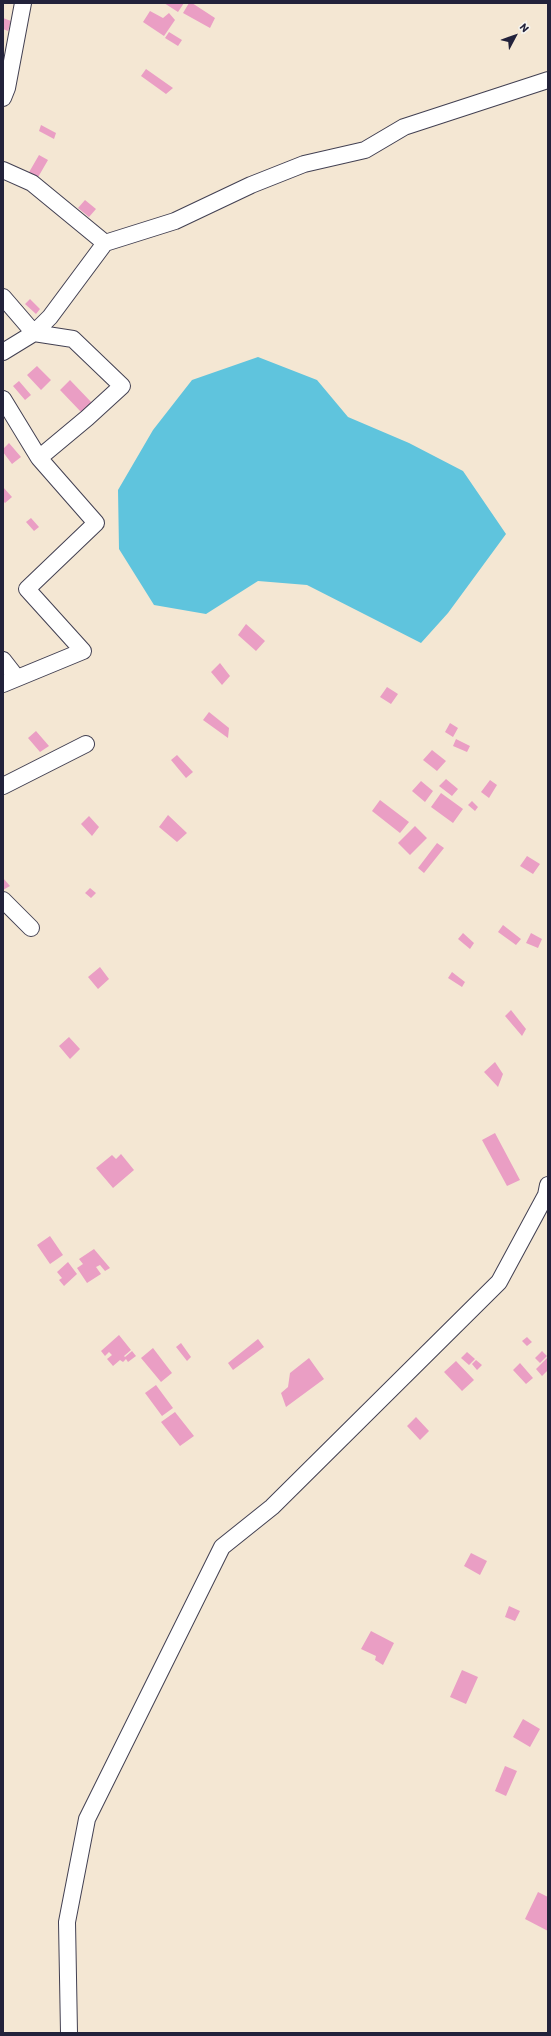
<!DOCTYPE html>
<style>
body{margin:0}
#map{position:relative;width:551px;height:2036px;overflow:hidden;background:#f4e7d3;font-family:Itim,sans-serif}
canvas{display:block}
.frame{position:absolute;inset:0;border:4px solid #22223b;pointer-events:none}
.north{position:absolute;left:495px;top:16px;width:40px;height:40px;-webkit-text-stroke:3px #f6f6f2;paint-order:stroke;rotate:49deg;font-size:11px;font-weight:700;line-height:16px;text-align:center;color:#22223b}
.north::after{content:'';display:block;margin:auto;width:14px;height:18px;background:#22223b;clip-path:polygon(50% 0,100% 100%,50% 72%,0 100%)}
</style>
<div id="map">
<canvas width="551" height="2036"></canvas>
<div class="frame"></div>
<div class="north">N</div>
</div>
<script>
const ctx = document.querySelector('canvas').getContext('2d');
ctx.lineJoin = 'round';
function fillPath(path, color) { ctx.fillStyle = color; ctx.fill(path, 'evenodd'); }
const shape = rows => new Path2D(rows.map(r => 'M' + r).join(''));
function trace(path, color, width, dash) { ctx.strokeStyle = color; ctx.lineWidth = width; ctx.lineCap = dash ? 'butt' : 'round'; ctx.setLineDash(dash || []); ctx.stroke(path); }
const water = shape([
 [258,357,317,380,348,417,409,443,463,471,506,534,448,613,421,643,307,585,258,581,206,614,154,605,119,549,118,490,153,430,192,380]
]);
const building = shape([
 [164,3,184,3,178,12],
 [189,3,192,3,215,18,210,28,183,13],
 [150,11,163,18,169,13,175,20,164,36,143,22],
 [3,18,11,21,8,31,3,29],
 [169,32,182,40,178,46,165,38],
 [146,69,173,88,166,94,141,76],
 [41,125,56,133,54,139,39,131],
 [39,155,48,160,37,179,28,174],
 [85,200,96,209,89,217,78,208],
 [30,299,40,309,36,314,25,304],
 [37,366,51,380,41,390,27,375],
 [70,380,93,404,82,413,60,390],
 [19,381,31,395,25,400,13,386],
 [9,443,21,457,12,464,3,452,3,449],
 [3,487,12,497,5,503,3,501],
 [31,518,39,527,34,531,26,522],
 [246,624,265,641,256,651,238,635],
 [220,663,230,676,222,685,211,672],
 [387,687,398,694,391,704,380,697],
 [209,712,229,728,228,738,203,720],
 [450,723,458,728,453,737,445,732],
 [36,731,49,746,40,752,28,738],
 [456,739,470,746,467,752,453,746],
 [432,750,446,761,437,771,423,760],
 [177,755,193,772,186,778,171,760],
 [446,779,458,789,452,796,439,786],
 [490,780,497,785,489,798,481,792],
 [421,781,433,791,425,802,412,791],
 [441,793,463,809,453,823,431,807],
 [380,800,409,822,400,833,372,811],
 [472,801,478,807,475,811,468,805],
 [168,815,187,833,177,842,159,827],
 [89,816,99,827,92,836,81,824],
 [415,826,427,838,410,855,398,843],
 [437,843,444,848,424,873,418,868],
 [527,856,540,864,533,874,520,866],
 [3,878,10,886,3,890],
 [90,888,96,893,91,898,85,893],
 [503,925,521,939,516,945,498,932],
 [463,933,474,943,470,949,458,939],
 [531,933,542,939,538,948,526,943],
 [100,967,109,979,98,989,88,977],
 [452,972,465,982,462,987,448,978],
 [511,1010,526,1029,522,1036,505,1016],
 [69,1037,80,1049,70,1059,59,1046],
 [495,1062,503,1074,498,1087,484,1072],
 [495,1133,520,1180,507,1186,482,1140],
 [121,1154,134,1170,113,1188,96,1168,112,1155,116,1159],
 [50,1236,63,1255,50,1264,37,1245],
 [94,1249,110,1268,105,1271,100,1265,96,1267,101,1274,87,1283,77,1268,83,1264,79,1259],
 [68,1262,77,1274,64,1286,59,1280,62,1278,57,1272],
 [119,1335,131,1350,124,1356,125,1357,132,1351,136,1356,128,1362,126,1359,123,1362,120,1360,113,1366,107,1359,112,1355,109,1352,105,1356,101,1351],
 [527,1337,532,1342,527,1346,522,1341],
 [258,1339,264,1347,233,1370,228,1363],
 [181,1343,191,1357,187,1361,176,1347],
 [153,1348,172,1373,161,1382,141,1358],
 [542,1351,547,1356,540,1363,535,1358],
 [467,1352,475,1359,469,1365,461,1358],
 [548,1357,548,1370,542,1376,536,1369],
 [309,1358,324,1379,286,1407,281,1393,288,1387,290,1373],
 [476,1360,482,1365,477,1370,472,1364],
 [456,1361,474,1380,462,1391,444,1372],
 [520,1363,533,1378,526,1384,513,1370],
 [156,1385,173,1408,162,1416,145,1393],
 [175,1412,194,1436,180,1446,161,1422],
 [416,1417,429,1431,420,1440,407,1426],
 [471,1553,487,1561,480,1575,464,1566],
 [509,1606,520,1611,515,1621,505,1617],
 [371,1631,394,1643,383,1665,375,1660,376,1656,361,1649],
 [462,1670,478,1677,466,1704,450,1697],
 [523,1719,540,1729,530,1747,513,1737],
 [505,1766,517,1771,506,1796,495,1791],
 [538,1892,548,1897,548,1931,525,1919]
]);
const minor = shape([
 [3,98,7,88,23,3],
 [3,170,32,183,105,243],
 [3,297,34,333,73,339,122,386,87,418,39,458,96,523,27,589,83,651,3,684],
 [3,352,34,333,50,317,105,243,175,221,251,185,304,164,365,150,404,127,548,80],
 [3,399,39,458],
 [3,660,17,678],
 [3,786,86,744],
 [3,900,31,928],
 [69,2033,67,1922,87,1819,222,1547,272,1507,499,1282,546,1195,548,1185]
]);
fillPath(water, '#5fc4dd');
fillPath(building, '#ea9ec4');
trace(minor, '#424052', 18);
trace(minor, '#fff', 16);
</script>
